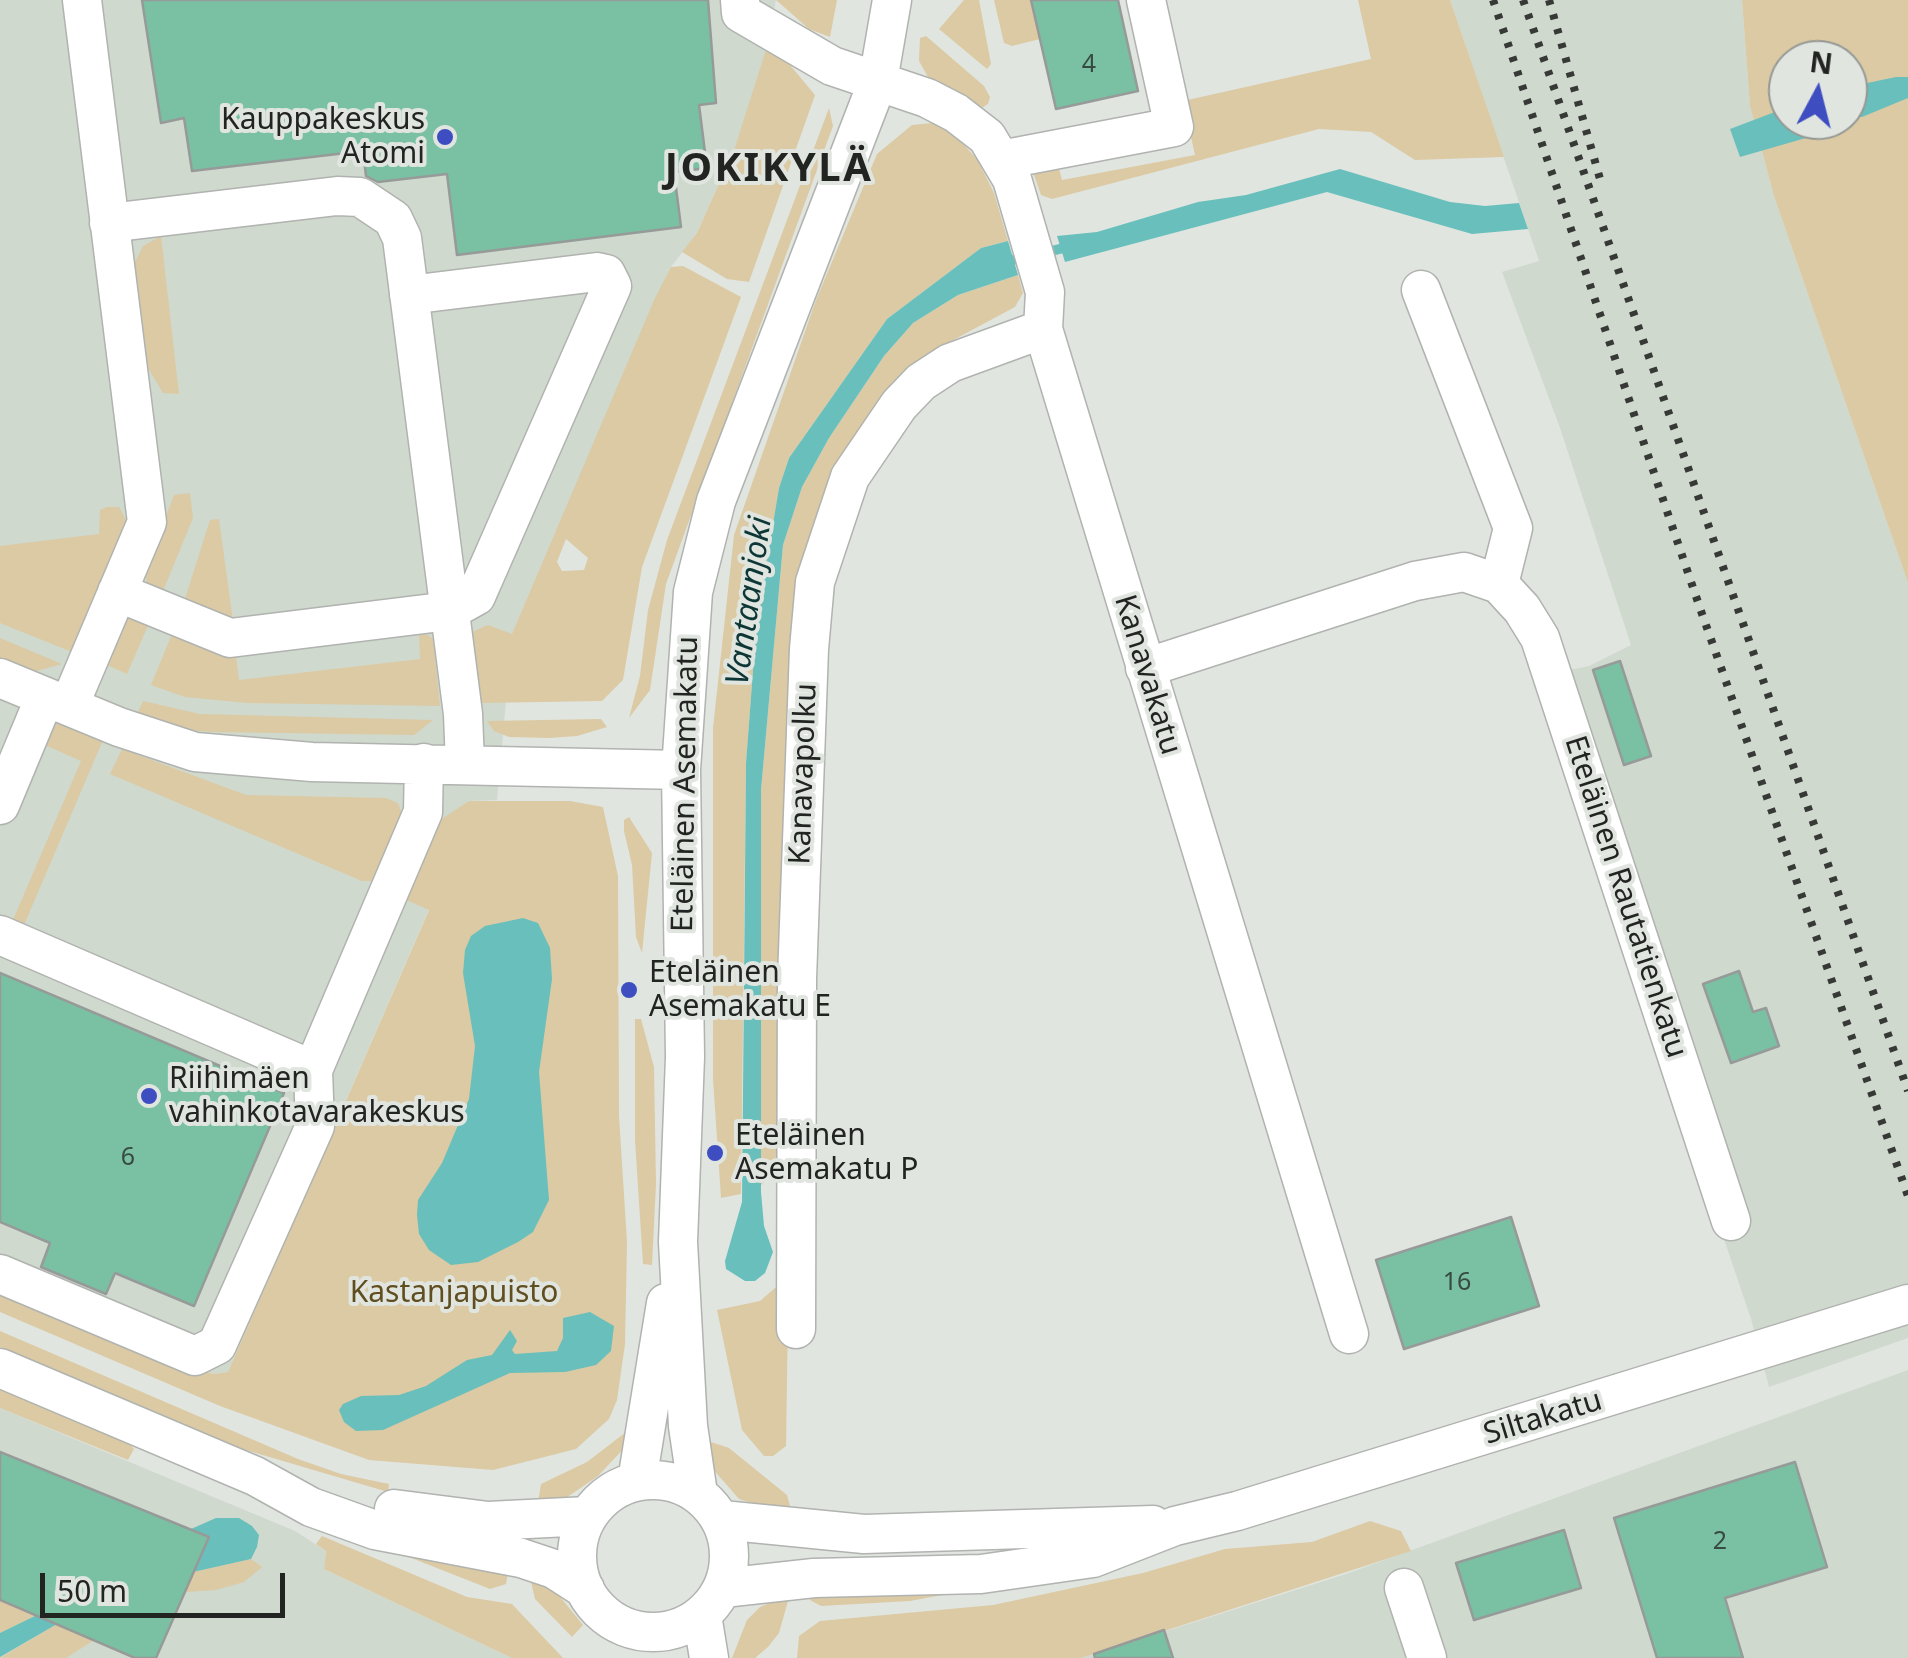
<!DOCTYPE html>
<meta charset="utf-8">
<style>
body{margin:0}
#map{position:relative;width:1908px;height:1658px;overflow:hidden;background:#e1e5e0;font-family:"Noto Sans",sans-serif}
canvas{display:block}
.north{position:absolute;left:1768px;top:40px;width:100px;height:100px;box-sizing:border-box;background:#e1e5e0;border:2px solid #959894;border-radius:50%;rotate:7deg;font-size:28px;font-weight:700;line-height:40px;text-align:center;color:#222422}
.north::after{content:'';display:block;margin:auto;width:35px;height:45px;background:#3e4ec1;clip-path:polygon(50% 0,100% 100%,50% 72%,0 100%)}
.scale{position:absolute;left:40px;top:1573px;width:245px;height:45px;box-sizing:border-box;border:5px solid #222422;border-top:0;padding-left:12px;font-size:30px;line-height:35px;white-space:nowrap;color:#222422;-webkit-text-stroke:8px #e1e5e0;paint-order:stroke}
</style>
<div id="map">
<canvas width="1908" height="1658"></canvas>
<div class="north">N</div>
<div class="scale">50 m</div>
</div>
<script>
const ctx = document.querySelector('canvas').getContext('2d');
ctx.lineJoin = 'round';
function fillPath(path, color) { ctx.fillStyle = color; ctx.fill(path, 'evenodd'); }
const shape = rows => new Path2D(rows.map(r => 'M' + r).join(''));
function trace(path, color, width, dash) { ctx.strokeStyle = color; ctx.lineWidth = width; ctx.lineCap = dash ? 'butt' : 'round'; ctx.setLineDash(dash || []); ctx.stroke(path); }
function drawText(font, color, halo, rows, align = 'center') {
  ctx.font = font + ' "Noto Sans",sans-serif'; ctx.lineWidth = 8; ctx.setLineDash([]); ctx.textBaseline = 'middle'; ctx.strokeStyle = halo; ctx.fillStyle = color; for (const [text, x, y, turn = 0] of rows) {
    ctx.save(); ctx.translate(x, y); ctx.rotate((+turn || 0) * Math.PI / 180); ctx.textAlign = isNaN(turn) ? turn : align; if (halo) ctx.strokeText(text, 0, 0); ctx.fillText(text, 0, 0); ctx.restore();
  }
}
const built = shape([
 [0,0,776,0,763,64,734,150,697,233,671,267,512,635,497,800,469,801,405,899,429,909,228,1372,213,1374,0,1283],
 [1450,0,1742,0,1750,106,1774,196,1908,583,1908,1338,1769,1387,1751,1319,1537,686,1560,672,1589,666,1631,645,1560,428,1502,272,1539,261],
 [1908,1370,1908,1658,1081,1658,1346,1574],
 [0,1408,295,1531,326,1551,324,1569,512,1658,0,1658]
]);
const green = shape([
 [776,0,837,0,830,37,809,29],
 [964,0,979,0,991,64,987,69,939,29],
 [994,0,1031,0,1040,39,1012,46,1004,43],
 [1358,0,1450,0,1504,157,1415,160,1371,132,1319,129,1052,199,1041,195,1033,172,1057,160,1062,180,1195,155,1183,101,1371,59],
 [1742,0,1908,0,1908,583,1774,196,1750,106],
 [1788,60,1848,60,1848,120,1788,120],
 [926,36,984,86,990,97,988,104,980,109,943,91,928,77,919,61,920,38],
 [766,50,790,65,815,95,749,282,727,279,682,252,697,233,734,150],
 [829,108,833,126,666,584,650,690,629,718,640,676,648,610,667,540],
 [932,123,952,132,977,159,994,193,1008,241,981,248,887,319,789,458,779,488,757,618,746,763,741,1194,721,1198,713,1079,713,728,734,535,816,300,877,154,912,125],
 [161,236,179,394,163,393,147,366,134,264,143,246],
 [683,266,741,297,642,567,623,680,602,701,481,703,472,632,488,625,512,634,655,298,671,267],
 [566,539,588,558,584,570,562,571,557,562],
 [1018,275,1023,293,1015,307,929,353,899,378,843,456,794,657,781,921,784,1189,771,1177,761,1185,761,790,783,545,802,487,829,438,884,356,913,323,958,295],
 [190,493,193,518,163,591,147,585,145,572,174,495],
 [107,507,119,507,127,522,72,652,0,623,0,546,99,534,100,510],
 [219,519,233,621,184,602,210,520],
 [134,617,149,623,127,674,107,665,120,630,127,618],
 [172,634,236,655,239,680,420,659,419,635,428,635,433,639,440,706,247,703,185,697,151,685],
 [0,638,62,664,33,672,0,660],
 [143,701,200,714,433,720,414,735,214,732,184,730,136,716],
 [601,719,607,727,577,736,549,738,509,737,494,731,487,721],
 [57,721,103,740,24,925,13,920,81,761,47,746,48,729],
 [122,749,246,795,386,798,398,803,402,814,374,881,362,881,110,774],
 [469,801,570,801,603,807,618,876,619,1116,627,1242,625,1344,617,1400,609,1419,576,1449,493,1470,369,1460,220,1406,0,1312,0,1283,213,1374,228,1372,429,910,404,899,440,820],
 [629,817,652,853,642,953,636,937,632,865,624,831,624,820],
 [635,1019,641,1019,654,1067,656,1184,652,1265,643,1264,635,1140],
 [783,1281,788,1315,786,1446,773,1456,764,1456,742,1430,717,1310,760,1301],
 [0,1331,298,1459,341,1474,389,1484,388,1492,239,1448,0,1347],
 [0,1387,126,1440,134,1449,128,1460,0,1408],
 [630,1429,628,1444,598,1476,560,1502,537,1508,541,1484,587,1462],
 [702,1439,729,1448,787,1495,793,1517,739,1499,712,1468],
 [1370,1521,1401,1531,1411,1551,1081,1658,797,1658,799,1636,820,1621,993,1605,1143,1573,1225,1549,1312,1542],
 [322,1536,467,1597,512,1604,563,1658,512,1658,324,1569,326,1551,316,1544],
 [361,1538,509,1567,506,1584,490,1589],
 [251,1559,262,1567,244,1582,216,1590,185,1592,193,1572],
 [529,1573,557,1593,583,1625,572,1637,535,1599],
 [964,1591,910,1601,821,1606,810,1600,809,1592],
 [790,1594,779,1633,768,1647,755,1658,732,1658,747,1620,760,1607],
 [0,1600,37,1615,0,1633],
 [57,1624,94,1640,66,1658,0,1658]
]);
const water = shape([
 [1896,77,1908,77,1908,98,1862,117,1848,116,1848,87],
 [1788,107,1788,120,1831,120,1830,131,1740,157,1730,129],
 [1340,169,1450,202,1485,206,1519,203,1528,229,1472,234,1327,192,1065,262,1057,236,1097,232,1198,202,1246,195],
 [1008,241,1018,275,958,295,913,323,884,356,829,438,802,487,783,545,761,790,761,1192,764,1226,773,1252,765,1273,755,1281,745,1281,726,1269,725,1261,742,1202,746,763,757,618,779,488,789,458,887,319,981,248],
 [523,918,538,923,550,948,552,979,539,1072,549,1200,533,1232,518,1242,478,1262,451,1265,429,1250,419,1234,417,1215,418,1200,442,1163,469,1099,475,1046,463,973,465,950,471,936,485,926],
 [590,1312,614,1326,611,1351,596,1365,565,1372,510,1373,383,1430,356,1431,344,1422,339,1410,343,1404,361,1396,399,1395,426,1386,467,1360,492,1355,510,1330,517,1341,512,1350,515,1354,557,1351,563,1338,563,1318],
 [216,1518,239,1518,252,1526,259,1535,257,1547,251,1559,193,1572,208,1537,191,1529],
 [37,1615,57,1624,0,1657,0,1633]
]);
const stream = shape([
 [1001,263,1072,246]
]);
const building = shape([
 [142,0,708,0,716,103,699,105,707,168,674,172,681,227,457,255,447,174,378,182,366,176,363,151,192,171,184,118,161,123,142,0],
 [1031,0,1118,0,1138,91,1056,109,1031,0],
 [1620,661,1651,756,1624,765,1593,670,1620,661],
 [1739,971,1753,1012,1766,1008,1779,1046,1731,1063,1703,984,1739,971],
 [0,973,284,1093,194,1306,115,1273,106,1294,41,1267,50,1243,0,1222,0,973],
 [1511,1217,1539,1306,1404,1349,1376,1260,1511,1217],
 [0,1452,209,1537,156,1658,135,1658,0,1600,0,1452],
 [1795,1462,1827,1567,1725,1598,1743,1658,1657,1658,1614,1518,1795,1462],
 [1564,1530,1581,1588,1474,1620,1456,1563,1564,1530],
 [1164,1630,1173,1658,1095,1658,1094,1654,1164,1630]
]);
const minor = shape([
 [740,0,741,13,832,66,927,98,956,113,987,137,1012,179,1045,292,1043,329,1349,1334],
 [1001,160,1174,127,1146,0],
 [109,223,337,196,360,197,393,219,402,238,463,714,465,764],
 [1421,290,1513,528,1499,584,1522,609,1540,638,1731,1221],
 [117,592,230,638,449,611,476,596,612,286,606,274,597,272,409,295],
 [1145,668,1415,581,1464,572,1499,584],
 [0,678,119,727,195,752,312,762,681,770],
 [69,706,147,522,82,0],
 [0,805,45,697],
 [0,935,313,1070],
 [0,1274,195,1356,217,1345,315,1126,313,1070,423,812,424,763],
 [796,1329,797,979,809,649,815,582,850,477,899,405,921,382,950,363,1043,329],
 [0,1368,255,1476,311,1507,375,1530,521,1558,554,1569,585,1589],
 '577 1556a76 76 0 1 1 152 0a76 76 0 1 1-152 0Z',
 [637,1481,666,1303],
 [698,1494,688,1426,678,1242,685,1057,681,770,693,592,716,501,878,81,892,0],
 [394,1509,488,1521,588,1516],
 [722,1520,864,1534,1153,1525],
 [723,1588,814,1578,981,1574,1093,1558,1175,1526,1237,1511,1908,1304],
 [1404,1588,1427,1658],
 [702,1615,709,1658]
]);
const rail = shape([
 [1493,0,1701,611,1908,1196],
 [1523,0,1908,1091],
 [1549,0,1602,186]
]);
const markers = [
 [445,137,10,"#3e4ec1"],
 [629,990,10,"#3e4ec1"],
 [149,1096,10,"#3e4ec1"],
 [715,1153,10,"#3e4ec1"]
];
const numberNames = [
 ["4",1089,65],
 ["6",128,1158],
 ["16",1457,1283],
 ["2",1720,1542]
];
const poiNames = [
 ["Kauppakeskus",425,120,"right"],
 ["Atomi",425,154,"right"],
 ["Eteläinen",649,973],
 ["Asemakatu E",649,1007],
 ["Riihimäen",169,1079],
 ["vahinkotavarakeskus",169,1113],
 ["Eteläinen",735,1136],
 ["Asemakatu P",735,1170]
];
const streetNames = [
 ["Kanavakatu",1147,675,73],
 ["Kanavapolku",804,774,-88],
 ["Eteläinen Asemakatu",686,784,-89],
 ["Eteläinen Rautatienkatu",1625,897,72],
 ["Siltakatu",1543,1418,-17]
];
const parkNames = [
 ["Kastanjapuisto",454,1293]
];
const waterNames = [
 ["Vantaanjoki",750,601,-82]
];
const districtNames = [
 ["JOKIKYLÄ",769,170]
];
fillPath(built, '#d0d9ce');
fillPath(green, '#dbcaa3');
fillPath(water, '#69bfbc');
trace(stream, '#69bfbc', 10);
fillPath(building, '#7ac1a4');
trace(building, '#969b99', 2.5);
trace(minor, '#b0b3af', 41);
trace(minor, '#fff', 38);
trace(rail, '#363936', 8, [5, 10]);
for (const [x, y, r, color] of markers) { const dot = new Path2D(); dot.arc(x, y, r, 0, 2 * Math.PI); ctx.fillStyle = color; ctx.fill(dot); trace(dot, '#e1e5e0', 4); }
drawText('25px', '#384b42', null, numberNames);
drawText('30px', '#222422', '#e1e5e0', poiNames, 'left');
drawText('30px', '#222422', '#e1e5e0', streetNames);
drawText('30px', '#614e20', '#e1e5e0', parkNames);
drawText('italic 32px', '#0d3736', '#e1e5e0', waterNames);
ctx.letterSpacing = '2.5px';
drawText('bold 40px', '#222422', '#e1e5e0', districtNames);
ctx.letterSpacing = '0px';
</script>
